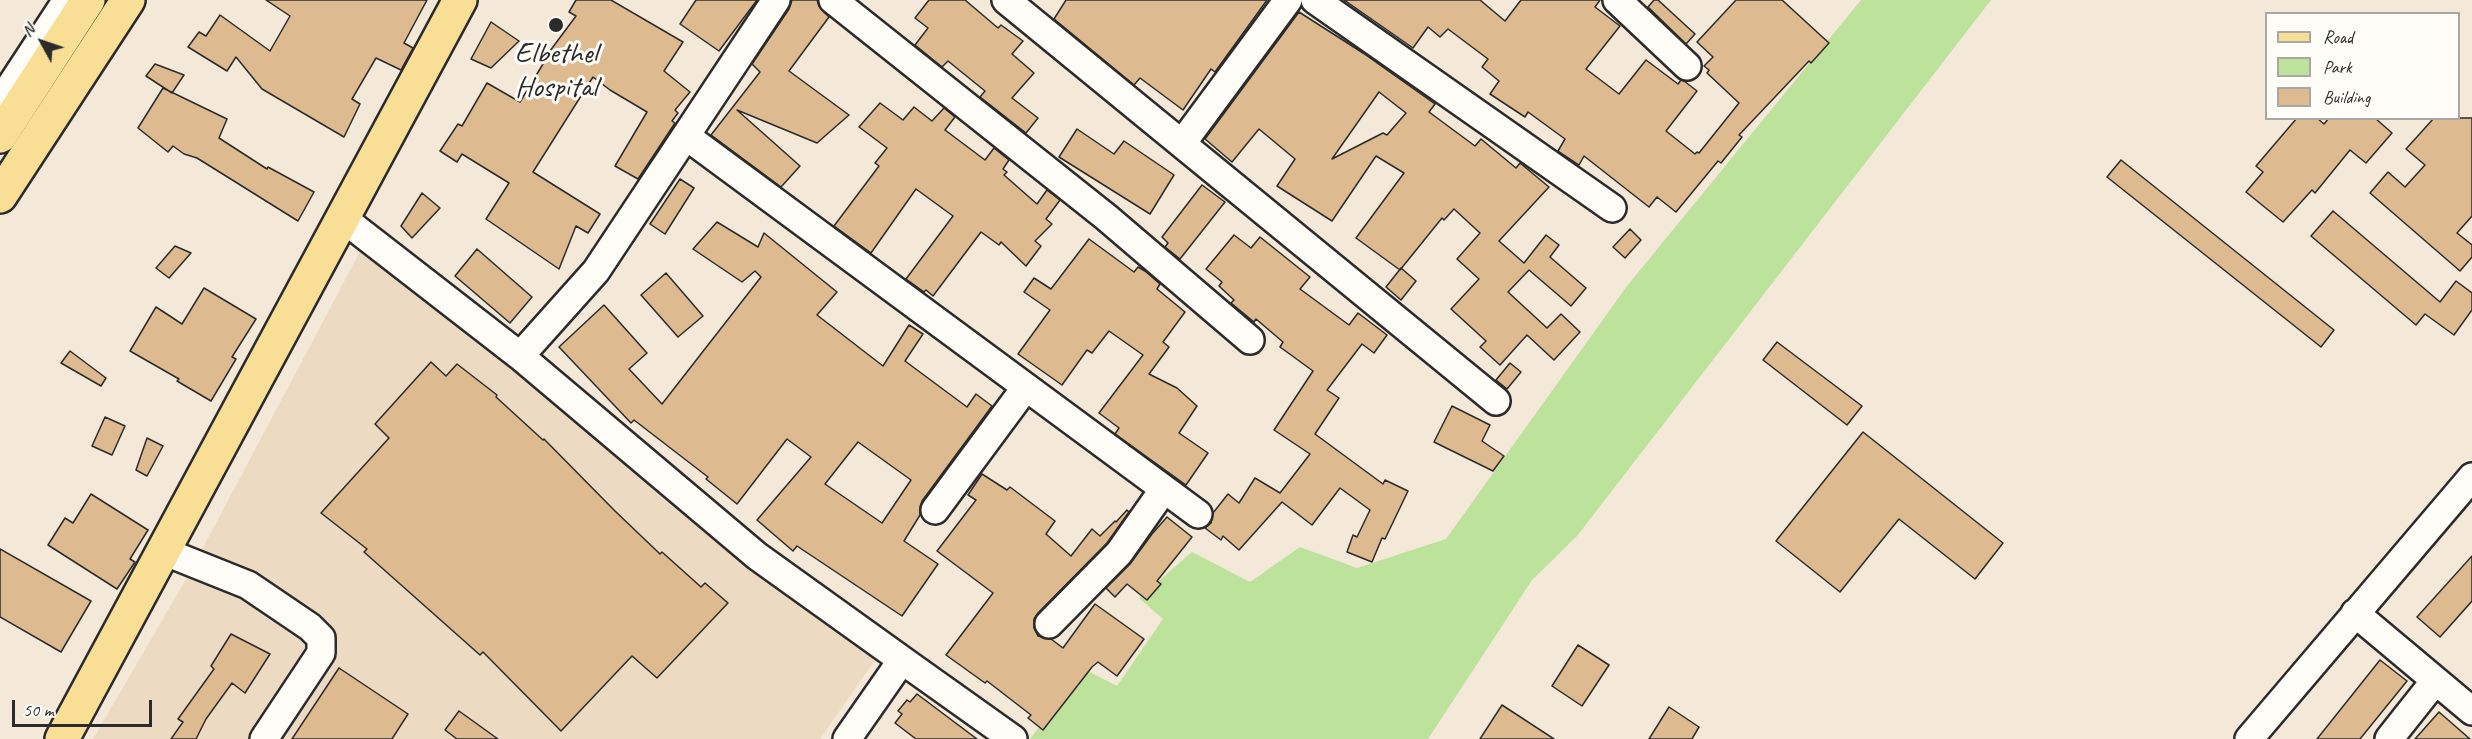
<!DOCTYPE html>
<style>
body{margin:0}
#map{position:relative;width:2472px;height:739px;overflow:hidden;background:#f4e8d8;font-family:Caveat,sans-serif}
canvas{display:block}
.legend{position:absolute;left:2265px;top:12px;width:195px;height:108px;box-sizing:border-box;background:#fdfcf7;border:2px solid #a9a8a5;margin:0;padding:8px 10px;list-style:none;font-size:18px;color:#2b2b2b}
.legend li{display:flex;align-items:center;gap:12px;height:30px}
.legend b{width:30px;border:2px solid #a9a8a5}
.north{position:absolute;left:12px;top:12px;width:60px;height:60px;-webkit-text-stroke:4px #fdfcf7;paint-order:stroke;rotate:310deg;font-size:16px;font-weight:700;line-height:24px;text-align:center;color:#2b2b2b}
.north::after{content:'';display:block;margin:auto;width:21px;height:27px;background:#2b2b2b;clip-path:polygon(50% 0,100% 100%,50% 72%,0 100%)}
.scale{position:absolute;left:12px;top:700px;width:140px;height:27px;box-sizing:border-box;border:3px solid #2b2b2b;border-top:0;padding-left:8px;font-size:18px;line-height:21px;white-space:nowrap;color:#2b2b2b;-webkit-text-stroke:4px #fdfcf7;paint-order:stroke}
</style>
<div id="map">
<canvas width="2472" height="739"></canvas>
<ul class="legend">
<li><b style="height:8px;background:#f9df96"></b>Road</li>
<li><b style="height:16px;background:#bce29c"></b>Park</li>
<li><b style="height:16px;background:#deba90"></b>Building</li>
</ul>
<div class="north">N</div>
<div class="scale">50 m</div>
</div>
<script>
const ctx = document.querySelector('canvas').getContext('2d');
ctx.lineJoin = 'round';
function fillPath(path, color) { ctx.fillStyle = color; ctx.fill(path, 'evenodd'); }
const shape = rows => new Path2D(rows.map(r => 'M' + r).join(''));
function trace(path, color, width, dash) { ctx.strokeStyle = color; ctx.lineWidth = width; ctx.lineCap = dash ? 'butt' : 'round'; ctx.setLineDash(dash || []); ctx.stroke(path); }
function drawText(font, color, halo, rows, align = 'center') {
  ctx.font = font + ' Caveat,sans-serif'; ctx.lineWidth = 6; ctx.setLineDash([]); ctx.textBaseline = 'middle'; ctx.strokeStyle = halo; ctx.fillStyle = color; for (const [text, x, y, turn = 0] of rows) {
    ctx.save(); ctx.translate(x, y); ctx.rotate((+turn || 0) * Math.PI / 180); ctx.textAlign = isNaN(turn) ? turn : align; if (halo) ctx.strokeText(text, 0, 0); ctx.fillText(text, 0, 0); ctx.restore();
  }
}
const built = shape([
 [371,231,878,656,820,739,93,739,189,574]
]);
const green = shape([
 [1861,0,1991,0,1577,536,1532,580,1428,739,1030,739,1084,669,1117,686,1163,619,1139,598,1192,552,1250,582,1300,547,1357,568,1446,539,1627,286]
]);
const building = shape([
 [266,0,427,0,404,43,413,48,401,70,376,58,352,99,360,104,344,137,262,89,236,57,227,71,188,47,199,32,206,36,220,15,270,51,290,16,266,0],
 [576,0,611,0,683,42,664,71,690,92,675,110,678,113,672,121,675,123,638,179,615,166,647,112,610,90,593,77,533,172,600,214,588,233,576,226,559,269,486,219,509,183,462,154,457,162,440,151,458,124,462,126,487,83,520,102,543,64,541,63,576,16,569,12,576,0],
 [696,0,757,0,719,51,680,24,696,0],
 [792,0,817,0,819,6,829,17,789,71,849,115,817,143,737,110,800,166,781,187,711,135,760,72,752,64,789,9,792,0],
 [929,0,965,0,998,28,1001,25,1023,41,1012,54,1034,73,1012,98,1038,118,1026,133,980,97,985,91,948,61,942,67,915,45,928,28,915,18,929,0],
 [1066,0,1267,0,1215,72,1211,69,1183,110,1140,78,1134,85,1054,19,1066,0],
 [1344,0,1480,0,1505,21,1521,0,1600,0,1595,7,1620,26,1586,69,1619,94,1646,60,1678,84,1681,80,1684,81,1697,91,1666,131,1695,154,1697,152,1699,153,1739,103,1707,73,1709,70,1704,66,1713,57,1697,42,1736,0,1782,0,1829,43,1811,63,1809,61,1739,135,1742,137,1721,163,1718,161,1676,212,1657,197,1649,207,1584,156,1579,165,1558,151,1565,139,1528,112,1525,117,1490,94,1499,81,1482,67,1488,59,1448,29,1440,37,1428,27,1413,48,1344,0],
 [1654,0,1658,0,1695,34,1686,44,1648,7,1654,0],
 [1299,12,1363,53,1435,104,1429,112,1475,146,1481,139,1516,168,1520,163,1549,187,1499,241,1524,263,1546,235,1559,245,1550,257,1586,288,1571,306,1529,270,1508,292,1547,328,1561,314,1580,332,1554,360,1527,335,1500,365,1480,347,1486,341,1451,309,1479,279,1457,259,1480,233,1454,209,1444,220,1442,218,1400,270,1356,238,1404,173,1376,156,1332,221,1277,186,1295,159,1259,129,1232,162,1205,139,1299,12],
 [1379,92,1406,113,1387,135,1383,133,1332,159,1379,92],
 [491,22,519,41,491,68,471,59,491,22],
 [155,64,184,75,172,93,146,76,155,64],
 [163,88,227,119,219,138,267,169,268,167,314,192,298,221,197,158,184,154,173,146,168,152,138,128,163,88],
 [880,103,903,120,914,107,932,121,944,108,955,117,945,130,985,160,994,148,1009,160,1003,169,1007,172,1004,175,1037,204,1047,190,1060,200,1046,219,1052,224,1035,241,1041,246,1026,266,1001,242,999,245,981,232,933,296,926,290,924,292,906,279,953,216,916,189,871,253,834,226,879,166,875,163,887,148,859,127,880,103],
 [2297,118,2317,118,2324,124,2329,118,2375,118,2392,133,2366,163,2350,150,2315,193,2312,190,2283,222,2246,192,2263,172,2256,166,2297,118],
 [2434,118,2472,118,2472,216,2457,233,2472,245,2472,257,2460,271,2370,193,2388,172,2405,187,2425,165,2406,149,2434,118],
 [1077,129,1114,154,1124,141,1174,175,1150,214,1059,157,1077,129],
 [2121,160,2334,330,2321,347,2107,177,2121,160],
 [680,179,694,188,665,234,650,224,680,179],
 [1202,185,1225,202,1180,259,1165,247,1168,243,1162,237,1202,185],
 [422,193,440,208,412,238,401,226,422,193],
 [2333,211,2440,302,2456,281,2472,293,2472,310,2454,335,2425,314,2416,325,2311,236,2333,211],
 [717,222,758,247,764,233,837,292,817,315,883,366,909,325,923,334,905,361,967,407,976,394,992,406,922,501,920,508,920,515,904,541,938,564,902,616,797,546,793,551,757,520,811,457,787,439,737,504,706,479,708,477,634,420,631,423,559,347,604,305,647,353,629,369,662,404,761,277,755,271,742,282,693,249,717,222],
 [858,442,911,480,882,523,825,484,858,442],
 [1630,229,1641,240,1625,258,1613,247,1630,229],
 [1234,235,1251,248,1260,237,1310,277,1300,289,1349,325,1358,313,1387,335,1374,353,1362,344,1327,390,1339,398,1315,434,1383,484,1385,480,1408,491,1385,539,1382,538,1372,562,1347,552,1353,535,1357,537,1370,510,1340,488,1312,525,1282,502,1239,550,1223,536,1221,540,1205,528,1211,523,1213,513,1228,494,1239,503,1255,478,1280,493,1310,454,1274,430,1313,371,1280,347,1283,342,1256,319,1254,322,1231,303,1234,300,1219,286,1222,282,1206,269,1234,235],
 [1089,239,1134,272,1138,267,1145,271,1160,284,1157,289,1185,312,1163,342,1169,347,1149,374,1177,388,1197,406,1179,433,1208,453,1186,485,1115,434,1119,428,1099,413,1143,355,1109,331,1092,353,1087,350,1062,385,1018,354,1050,310,1024,292,1034,278,1051,289,1089,239],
 [175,246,191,253,169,278,156,268,175,246],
 [477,249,532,297,510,323,455,276,477,249],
 [1401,268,1416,281,1401,300,1386,287,1401,268],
 [666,273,703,316,678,337,641,295,666,273],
 [204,288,256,319,232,357,236,359,211,401,177,381,179,379,130,351,156,307,182,324,204,288],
 [1777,342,1862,406,1847,425,1763,360,1777,342],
 [70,351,106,378,101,386,61,363,70,351],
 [431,362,446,376,457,364,497,395,496,397,543,440,544,439,615,511,660,554,662,552,701,587,705,583,728,603,657,678,632,656,561,731,483,652,480,655,364,552,367,549,321,513,389,438,375,424,431,362],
 [1510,363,1521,372,1507,389,1496,380,1510,363],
 [1452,406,1490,425,1482,441,1504,456,1493,471,1434,442,1452,406],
 [105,417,125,426,112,455,92,446,105,417],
 [1863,432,2003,543,1975,579,1899,519,1840,592,1776,541,1863,432],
 [147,438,163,446,147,476,136,470,147,438],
 [982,474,1007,490,1010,487,1055,521,1046,534,1071,556,1092,529,1100,536,1115,521,1116,522,1127,510,1129,512,1107,543,1038,613,1034,619,1034,628,1038,636,1051,639,1063,648,1095,604,1144,639,1117,676,1098,662,1092,667,1043,730,1028,718,1031,715,987,681,985,683,946,655,993,593,937,551,976,500,968,495,982,474],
 [91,494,148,530,130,559,135,562,117,589,48,545,65,518,73,523,91,494],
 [1167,517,1192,537,1157,581,1161,584,1147,600,1127,584,1115,597,1106,588,1130,564,1152,534,1167,517],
 [0,549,91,601,61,652,0,617,0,549],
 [2472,556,2472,601,2440,637,2417,617,2472,556],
 [231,634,270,654,245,693,232,683,206,719,196,739,171,739,183,722,178,719,214,669,211,666,231,634],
 [1578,645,1609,665,1582,706,1552,686,1578,645],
 [2380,660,2407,681,2360,739,2317,739,2380,660],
 [339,668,408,714,392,739,292,739,339,668],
 [917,694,977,739,916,739,895,723,902,714,898,711,907,700,910,702,917,694],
 [1502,705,1554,739,1480,739,1502,705],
 [1669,707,1699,727,1692,739,1649,739,1669,707],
 [459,711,498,739,457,739,445,730,459,711],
 [2439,712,2470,739,2415,739,2439,712]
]);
const minor = shape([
 [833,0,1106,217,1250,340],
 [1006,0,1496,401],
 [1315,0,1612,208],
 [1617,0,1687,66],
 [0,102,67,0],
 [686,136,1198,514],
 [1183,142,1288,0],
 [341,217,520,356,757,556,902,660,847,739],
 [520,356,596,271,776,0],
 [935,510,1026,387],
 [178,557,248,585,310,627,321,638,321,653,264,739],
 [2355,613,2472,711],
 [1049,624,1119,553,1164,489],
 [902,660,1013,739],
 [2249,739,2472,477],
 [2389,739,2435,681]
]);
const major = shape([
 [0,196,128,0],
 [62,739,460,0]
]);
const highway = shape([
 [0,136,88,0]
]);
const markers = [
 [556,25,8,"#2b2b2b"]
];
const poiNames = [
 ["Elbethel",556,54],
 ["Hospital",556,88]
];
fillPath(built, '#eddac2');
fillPath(green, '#bce29c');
fillPath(building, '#deba90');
trace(building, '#2b2b2b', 1.5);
trace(minor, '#2b2b2b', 32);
trace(major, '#2b2b2b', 38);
trace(highway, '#2b2b2b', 38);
trace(minor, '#fdfcf7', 27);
trace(major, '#f9df96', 33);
trace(highway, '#f9df96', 33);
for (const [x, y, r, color] of markers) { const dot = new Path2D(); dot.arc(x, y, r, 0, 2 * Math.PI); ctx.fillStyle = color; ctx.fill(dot); trace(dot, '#fdfcf7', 2); }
drawText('30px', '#2b2b2b', '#fdfcf7', poiNames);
</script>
